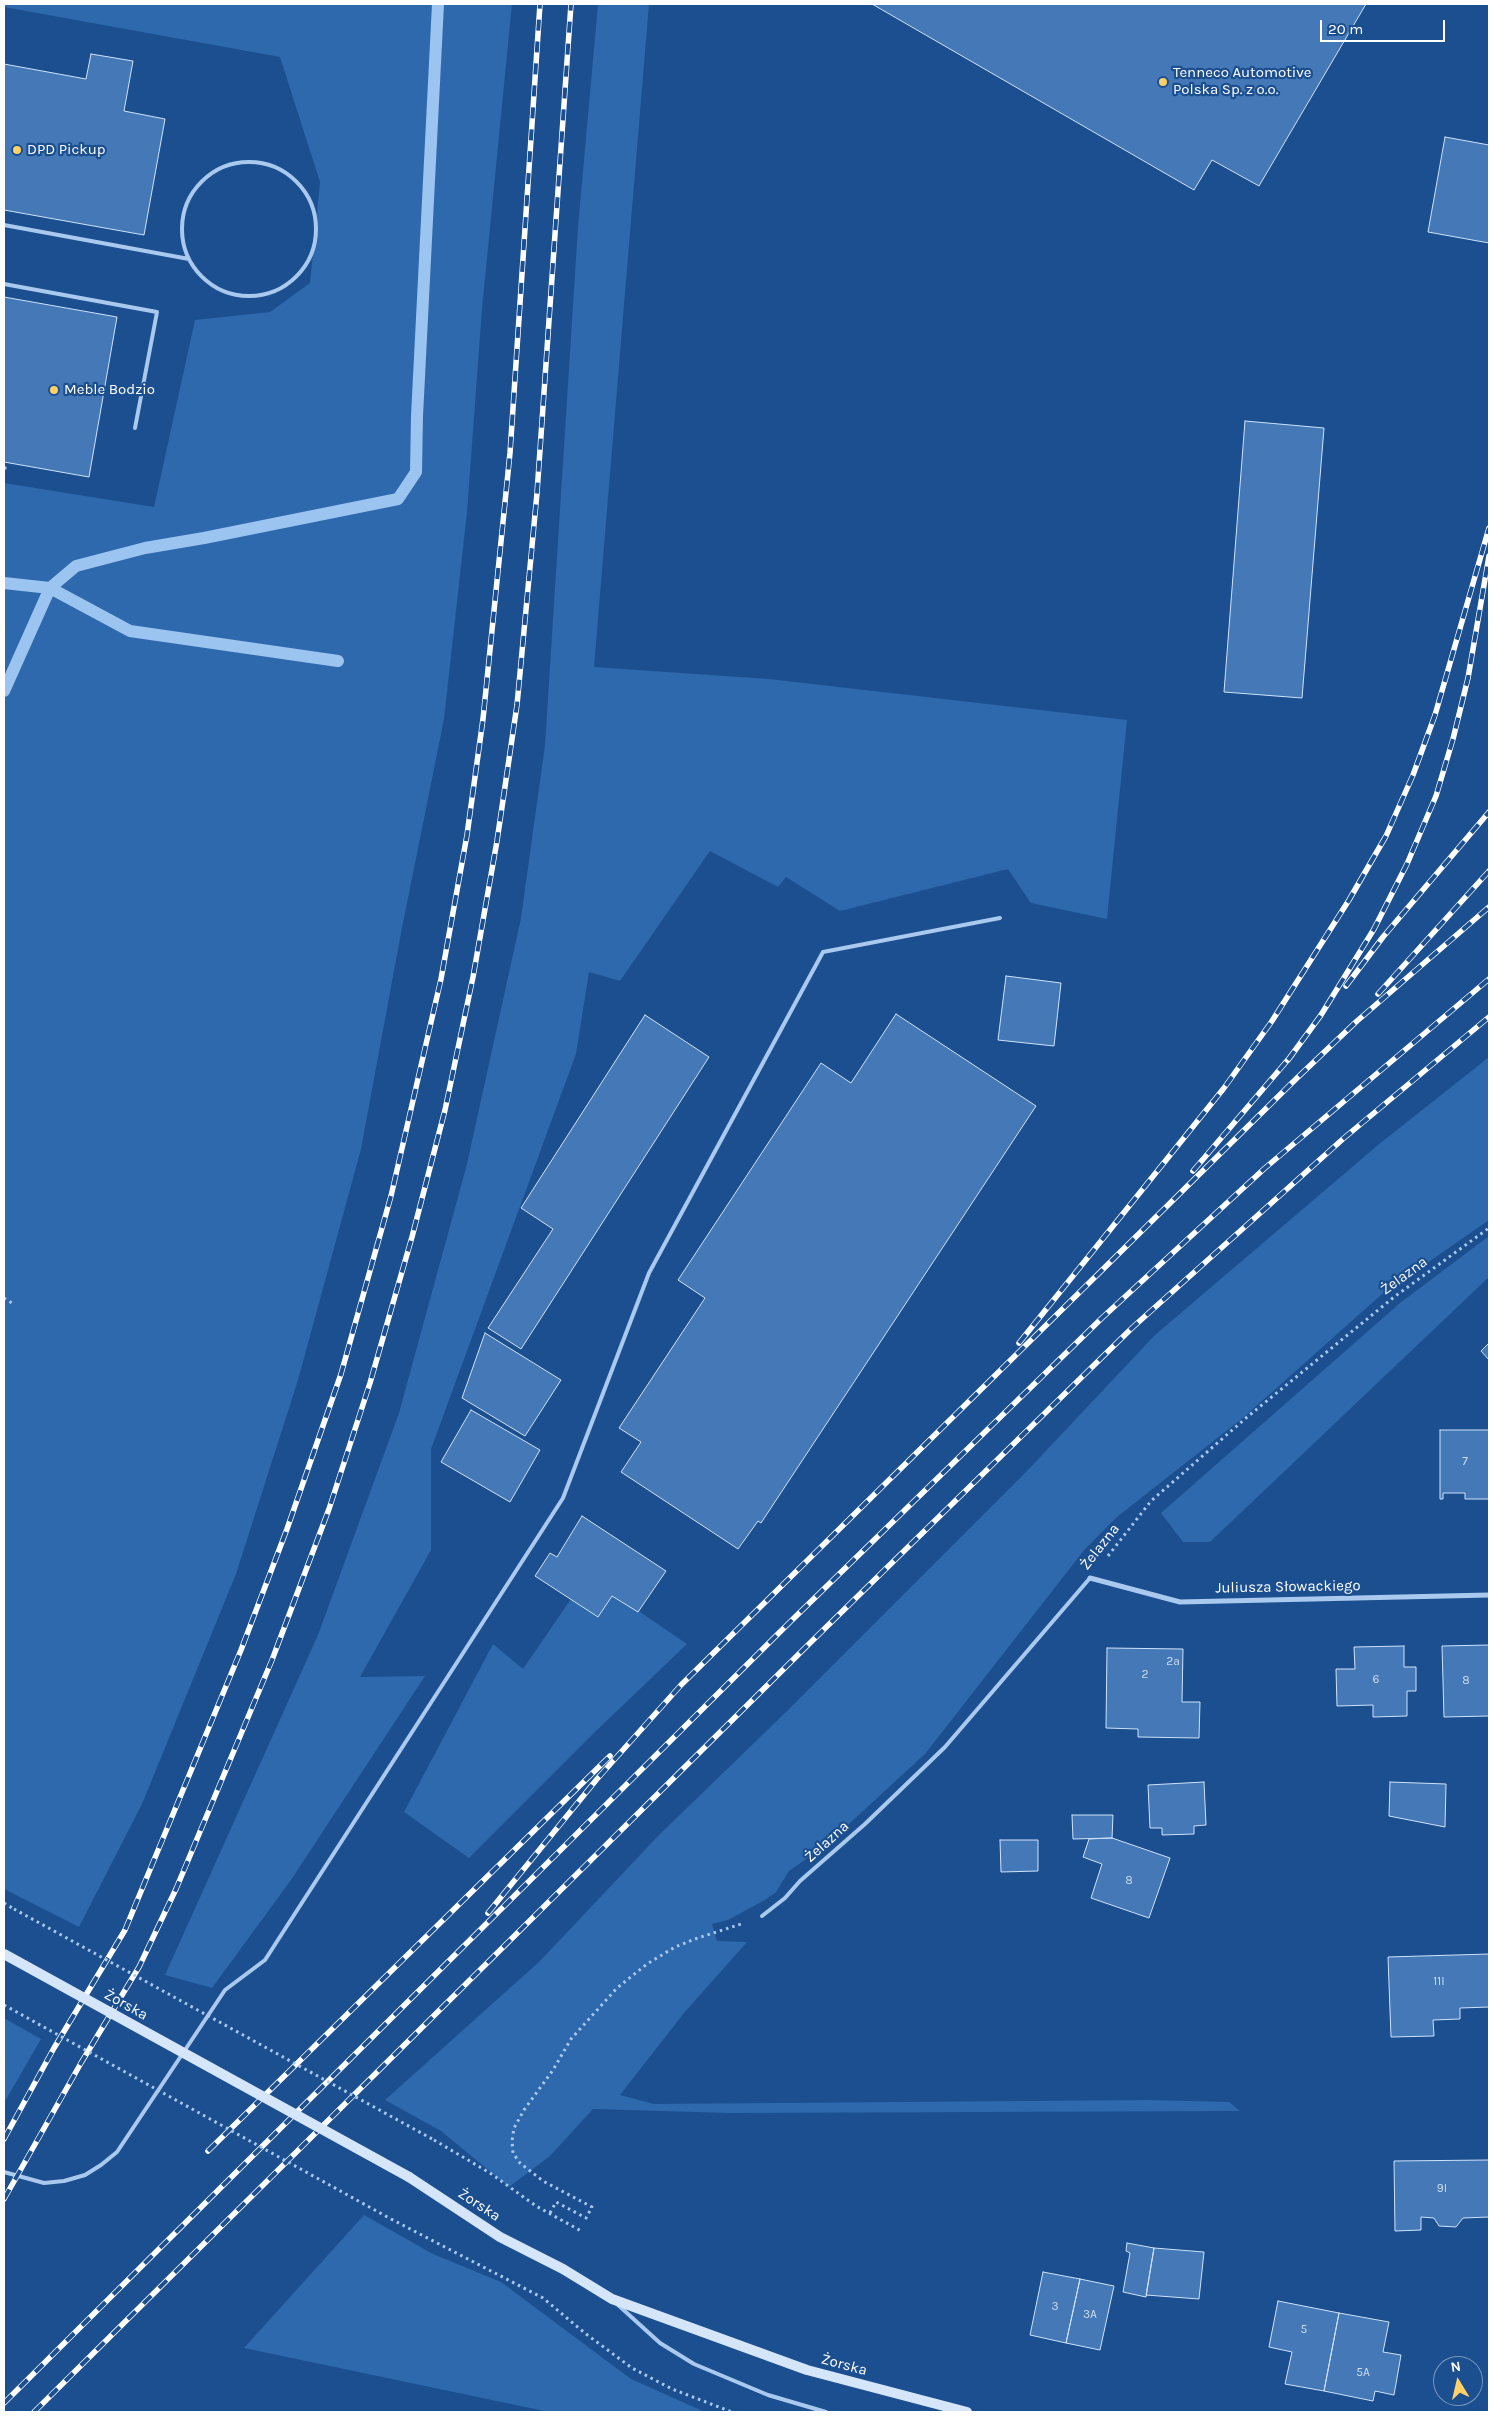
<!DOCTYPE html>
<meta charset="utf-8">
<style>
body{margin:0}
#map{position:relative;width:1493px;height:2416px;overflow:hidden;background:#1b4f8f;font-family:Karla,sans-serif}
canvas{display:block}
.frame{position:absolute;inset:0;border:5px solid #fff;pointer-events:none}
.north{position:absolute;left:1433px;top:2356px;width:50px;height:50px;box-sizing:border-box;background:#1b4f8f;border:1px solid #7695bc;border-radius:50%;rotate:351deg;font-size:14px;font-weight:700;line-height:20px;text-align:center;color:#fff}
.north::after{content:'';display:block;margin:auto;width:18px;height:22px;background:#ffd166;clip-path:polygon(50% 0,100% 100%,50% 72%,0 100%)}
.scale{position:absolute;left:1320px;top:20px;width:125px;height:22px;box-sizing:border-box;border:2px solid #fff;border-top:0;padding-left:6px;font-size:15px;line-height:18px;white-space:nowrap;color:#fff;-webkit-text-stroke:4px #1b4f8f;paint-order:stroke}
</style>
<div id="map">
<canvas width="1493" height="2416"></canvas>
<div class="frame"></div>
<div class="north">N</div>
<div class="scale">20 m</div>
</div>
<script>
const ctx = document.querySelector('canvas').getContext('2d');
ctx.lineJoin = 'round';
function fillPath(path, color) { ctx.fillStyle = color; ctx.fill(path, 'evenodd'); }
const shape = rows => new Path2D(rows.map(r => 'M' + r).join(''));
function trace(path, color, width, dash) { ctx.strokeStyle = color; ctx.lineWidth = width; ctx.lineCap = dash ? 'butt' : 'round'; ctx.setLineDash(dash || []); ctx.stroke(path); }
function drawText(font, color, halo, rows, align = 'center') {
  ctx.font = font + ' Karla,sans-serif'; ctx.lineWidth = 4.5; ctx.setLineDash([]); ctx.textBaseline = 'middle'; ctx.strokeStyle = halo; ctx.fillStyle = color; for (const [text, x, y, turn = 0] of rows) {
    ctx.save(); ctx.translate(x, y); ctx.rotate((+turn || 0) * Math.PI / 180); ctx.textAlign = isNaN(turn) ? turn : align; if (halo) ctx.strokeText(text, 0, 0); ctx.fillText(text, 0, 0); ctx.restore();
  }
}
const green = shape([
 [4,4,512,4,482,309,467,512,444,719,401,933,361,1149,298,1380,236,1574,142,1804,79,1927,4,1889,4,483,154,507,195,320,270,312,310,283,320,182,280,57,4,7],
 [598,4,649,4,594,667,769,679,1127,720,1107,919,1031,903,1008,869,840,911,786,877,778,887,710,851,620,981,589,972,576,1054,431,1449,431,1550,360,1677,425,1676,291,1880,212,1988,165,1975,318,1635,399,1413,467,1164,521,918,545,745,578,227],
 [1489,1057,1489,1220,1381,1295,1244,1417,1117,1517,1085,1549,925,1754,825,1846,789,1871,776,1892,765,1900,728,1920,712,1924,717,1941,747,1942,684,2013,620,2095,654,2104,1150,2100,1229,2102,1240,2111,729,2113,593,2109,550,2156,509,2187,441,2131,385,2100,540,1961,658,1836,787,1711,1026,1472,1155,1335,1378,1145],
 [1489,1236,1489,1277,1210,1542,1183,1542,1161,1513,1400,1303],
 [612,1596,640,1612,687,1644,596,1731,469,1858,404,1812,493,1644,523,1669,571,1599],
 [4,2018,41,2039,4,2103],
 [364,2215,433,2254,501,2282,631,2379,705,2412,549,2412,244,2348]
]);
const stream = shape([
 [4,583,50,588,130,631,338,661],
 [4,691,50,588,76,566,145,548,204,538,398,499,416,472,417,416,438,4]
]);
const building = shape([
 [872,4,1366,4,1259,186,1212,160,1194,190,872,4],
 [91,54,133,61,124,111,165,119,144,235,4,210,4,64,86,79,91,54],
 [1445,137,1489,145,1489,243,1428,232,1445,137],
 [4,297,117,317,89,477,4,462,4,297],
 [1245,421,1324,428,1302,698,1224,692,1245,421],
 [1006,976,1061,983,1054,1046,998,1040,1006,976],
 [896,1014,1036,1106,761,1523,758,1521,738,1549,621,1472,641,1442,619,1428,705,1298,678,1280,821,1063,851,1083,896,1014],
 [645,1015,709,1057,521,1349,488,1328,553,1229,521,1208,645,1015],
 [485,1333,561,1380,525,1436,462,1398,485,1333],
 [1489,1343,1489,1360,1481,1351,1489,1343],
 [471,1410,540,1450,510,1502,441,1462,471,1410],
 [1440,1430,1489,1430,1489,1504,1489,1499,1465,1499,1465,1493,1443,1493,1443,1499,1440,1499,1440,1430],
 [582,1516,666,1571,638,1612,612,1596,598,1617,535,1576,550,1553,557,1557,582,1516],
 [1489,1645,1489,1716,1444,1717,1442,1646,1489,1645],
 [1404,1646,1404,1667,1416,1667,1416,1691,1407,1691,1407,1716,1373,1717,1373,1705,1337,1706,1336,1669,1355,1669,1354,1647,1404,1646],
 [1107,1648,1183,1649,1182,1702,1200,1702,1199,1738,1138,1737,1138,1729,1106,1728,1107,1648],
 [1204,1782,1206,1825,1194,1826,1194,1834,1162,1835,1162,1828,1150,1828,1148,1785,1204,1782],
 [1390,1782,1446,1784,1445,1827,1389,1816,1390,1782],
 [1072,1815,1113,1815,1112,1838,1073,1839,1072,1815],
 [1112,1838,1170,1858,1149,1918,1091,1898,1102,1864,1083,1857,1089,1839,1112,1838],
 [1000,1840,1038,1840,1038,1871,1001,1872,1000,1840],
 [1489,1954,1489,2007,1460,2008,1460,2019,1433,2020,1434,2036,1391,2037,1388,1957,1489,1954],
 [1489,2160,1489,2217,1463,2218,1456,2227,1439,2226,1434,2218,1421,2217,1421,2230,1395,2231,1394,2161,1489,2160],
 [1127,2243,1154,2248,1146,2297,1123,2292,1130,2253,1126,2251,1127,2243],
 [1154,2248,1204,2252,1199,2299,1146,2295,1154,2248],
 [1043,2272,1080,2279,1066,2343,1030,2335,1043,2272],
 [1080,2279,1114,2286,1100,2350,1066,2343,1080,2279],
 [1278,2301,1339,2313,1324,2391,1285,2384,1292,2352,1269,2347,1278,2301],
 [1339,2313,1389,2322,1383,2352,1401,2355,1394,2395,1375,2391,1373,2401,1324,2391,1339,2313]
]);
const path = shape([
 [4,468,9,468],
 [4,1298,12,1303],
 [1108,1556,1151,1501,1246,1418,1394,1297,1489,1228],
 [4,1903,14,1909],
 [434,2140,490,2173,536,2206,583,2232],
 [550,2213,556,2202,586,2218,592,2207,543,2181,520,2163,513,2153,512,2141,514,2128,524,2110,553,2070,571,2039,617,1988,647,1964,675,1947,695,1939,741,1924],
 [391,2219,543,2298,586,2334,632,2368,672,2389,732,2412]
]);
const service = shape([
 '182 229a67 67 0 1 1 134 0a67 67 0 1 1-134 0Z',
 [4,225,189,259],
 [4,284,157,312,135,428],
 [762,1916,785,1898,800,1881,865,1824,945,1747,1090,1578],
 [4,2172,44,2183,64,2181,85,2175,101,2165,117,2152,225,1990,265,1960,563,1498,649,1273,823,952,1000,918],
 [617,2304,660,2343,694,2364,768,2395,826,2412]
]);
const minor = shape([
 [1090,1578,1180,1602,1489,1595]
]);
const secondary = shape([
 [409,2177,500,2237,563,2269,612,2299,807,2370,967,2412]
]);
const rail = shape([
 [1346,986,1383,937,1489,812],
 [1378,994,1489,871],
 [1288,1060,1321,1015,1374,929,1407,864,1436,796,1453,739,1468,678,1489,556],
 [1193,1171,1292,1055],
 [1019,1343,1224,1088,1272,1021,1349,900,1386,836,1413,775,1435,715,1489,528],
 [488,1913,597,1779,681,1685,1297,1078,1357,1021,1489,907],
 [4,2139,54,2048,125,1930,241,1650,287,1529,341,1374,391,1196,441,979,467,835,483,719,510,453,540,4],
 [208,2151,610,1756],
 [4,2199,81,2063,139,1967,176,1889,272,1660,329,1509,370,1383,412,1237,445,1110,473,977,497,841,517,705,537,493,571,4],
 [4,2403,790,1622,1103,1317,1265,1168,1489,979],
 [34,2412,811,1642,1133,1327,1344,1138,1489,1017]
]);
const pathBridge = shape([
 [14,1909,434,2140],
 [4,2005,391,2219]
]);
const secondaryBridge = shape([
 [4,1954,409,2177]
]);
const markers = [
 [1163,82,5,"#ffd166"],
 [17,150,5,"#ffd166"],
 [54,390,5,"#ffd166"]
];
const numberNames = [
 ["7",1465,1462],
 ["2a",1173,1662],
 ["2",1145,1675],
 ["6",1376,1680],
 ["8",1466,1681],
 ["8",1129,1881],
 ["11I",1439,1982],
 ["9I",1442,2189],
 ["3",1055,2307],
 ["3A",1090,2315],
 ["5",1304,2330],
 ["5A",1363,2373]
];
const poiNames = [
 ["Tenneco Automotive",1173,73],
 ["Polska Sp. z o.o.",1173,90],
 ["DPD Pickup",27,150],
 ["Meble Bodzio",64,390]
];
const streetNames = [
 ["Żelazna",1404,1276,-36],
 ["Żelazna",1100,1547,-52],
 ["Juliusza Słowackiego",1288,1587,-1],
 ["Żelazna",827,1842,-42],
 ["Żorska",126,2005,29],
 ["Żorska",479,2205,33],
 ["Żorska",844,2365,15]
];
fillPath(green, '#2e69ad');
trace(stream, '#9cc4f0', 12);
fillPath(building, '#4478b7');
trace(building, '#cfe3fa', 1);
trace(path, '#a9c9ee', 3, [2.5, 4]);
trace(service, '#a9c9ee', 4);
trace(minor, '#a9c9ee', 5);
trace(secondary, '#d6e6fa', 10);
trace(rail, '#fff', 5.5);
trace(rail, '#1b4f8f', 4, [11]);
trace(pathBridge, '#a9c9ee', 3, [2.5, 4]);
trace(secondaryBridge, '#d6e6fa', 10);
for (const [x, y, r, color] of markers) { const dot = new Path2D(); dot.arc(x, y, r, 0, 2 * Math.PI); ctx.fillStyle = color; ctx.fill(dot); trace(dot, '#1b4f8f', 2); }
drawText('12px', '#d0dded', null, numberNames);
drawText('15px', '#fff', '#1b4f8f', poiNames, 'left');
drawText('15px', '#fff', '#1b4f8f', streetNames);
</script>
